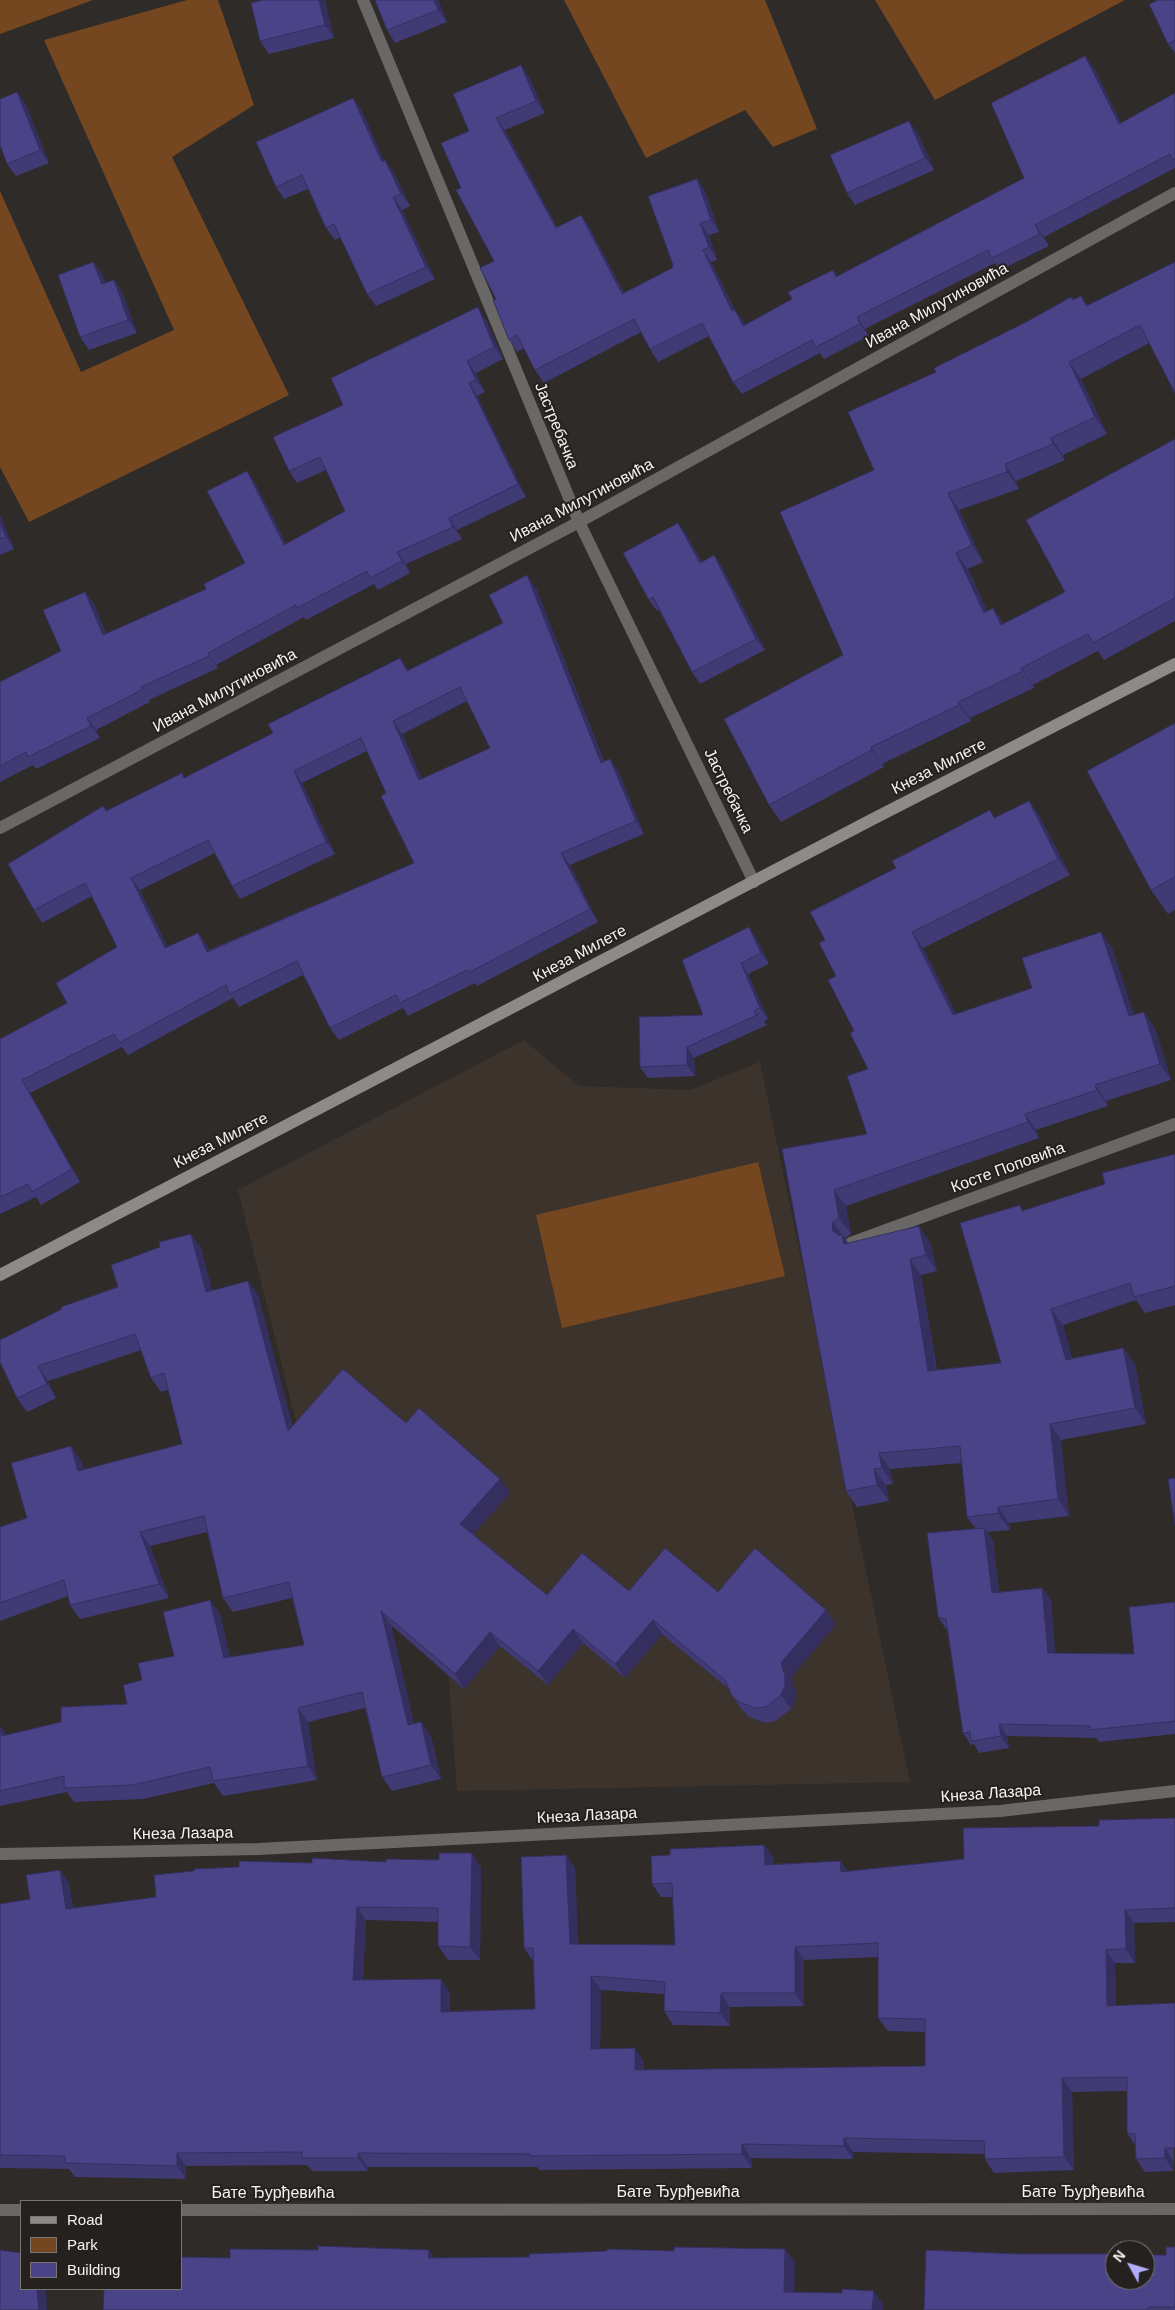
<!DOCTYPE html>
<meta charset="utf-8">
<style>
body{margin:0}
#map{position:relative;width:1175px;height:2310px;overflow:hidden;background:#2f2b28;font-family:Helvetica,sans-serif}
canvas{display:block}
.legend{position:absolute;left:20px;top:2200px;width:162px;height:90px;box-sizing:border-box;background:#25211e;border:1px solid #787572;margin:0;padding:6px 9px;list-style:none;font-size:15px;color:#f5f3f1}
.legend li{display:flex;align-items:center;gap:10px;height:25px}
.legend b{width:25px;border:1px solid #787572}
.north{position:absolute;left:1105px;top:2240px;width:50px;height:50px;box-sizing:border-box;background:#25211e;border:1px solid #787572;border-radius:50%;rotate:309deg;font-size:14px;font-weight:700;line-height:20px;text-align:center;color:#f5f3f1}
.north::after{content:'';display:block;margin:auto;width:18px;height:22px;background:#b1adfa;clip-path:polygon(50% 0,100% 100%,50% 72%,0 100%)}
</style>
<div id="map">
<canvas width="1175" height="2310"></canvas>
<ul class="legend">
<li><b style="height:6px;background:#8d8a87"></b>Road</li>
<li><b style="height:14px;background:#744721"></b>Park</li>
<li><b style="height:14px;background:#4b4388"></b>Building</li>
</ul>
<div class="north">N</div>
</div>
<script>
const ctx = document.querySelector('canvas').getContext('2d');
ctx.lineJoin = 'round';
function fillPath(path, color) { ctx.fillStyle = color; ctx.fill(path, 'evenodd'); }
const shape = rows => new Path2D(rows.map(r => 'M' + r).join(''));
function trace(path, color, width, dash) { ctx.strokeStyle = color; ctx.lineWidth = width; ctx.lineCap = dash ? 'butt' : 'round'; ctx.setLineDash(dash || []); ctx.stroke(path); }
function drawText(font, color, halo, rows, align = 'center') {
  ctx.font = font + ' Helvetica,sans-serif'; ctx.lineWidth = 4; ctx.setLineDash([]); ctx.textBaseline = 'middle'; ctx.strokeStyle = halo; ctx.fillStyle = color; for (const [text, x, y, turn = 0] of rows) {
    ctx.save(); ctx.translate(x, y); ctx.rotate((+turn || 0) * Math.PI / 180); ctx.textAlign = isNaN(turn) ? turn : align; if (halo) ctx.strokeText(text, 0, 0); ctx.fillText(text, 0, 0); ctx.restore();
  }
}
const built = shape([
 [524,1040,579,1086,690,1090,760,1062,910,1782,457,1791,447,1655,323,1530,238,1190]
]);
const green = shape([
 [0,0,93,0,0,34],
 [187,0,218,0,254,105,172,157,289,395,29,522,0,467,0,191,81,372,174,330,44,40],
 [564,0,765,0,817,129,773,147,745,110,646,158],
 [875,0,1125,0,935,100],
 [758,1162,785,1276,562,1328,536,1215]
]);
const minor = shape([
 [363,0,579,522,754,882],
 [0,828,579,522,1175,193],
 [851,1243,1175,1124],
 [0,2210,21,2210],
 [181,2210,1175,2209]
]);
const tertiary = shape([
 [0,1854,258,1849,1000,1811,1175,1791]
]);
const secondary = shape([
 [0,1275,871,820,1175,664]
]);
const wall = shape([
 [325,0,334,38,269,54,260,41],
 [375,0,438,0,447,22,395,43,387,30],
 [1175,0,1175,53,1168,44],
 [1085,56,1094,68,1121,123,1175,93,1175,168,1044,237,1049,246,1000,270,995,263,865,329,869,336,824,359,820,353,742,394,733,382,709,336,658,362,650,349,641,332,544,383,535,370,524,348,517,352,509,340,496,299,494,261,461,188,469,131,529,77,545,113,505,130,557,227,581,215,589,227,624,293,672,268,697,179,705,191,719,232,709,235,717,260,711,262,735,310,745,325,792,299,833,270,837,276,1024,178],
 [17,92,26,105,49,163,16,176,7,164],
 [353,98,362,111,384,161,394,173,410,206,402,210,435,279,376,306,367,294,341,237,335,240,326,228,308,189,284,199,276,187],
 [918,133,934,170,855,205,847,193],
 [93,262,102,274,105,283,114,280,122,292,137,333,89,350,80,337],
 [1175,262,1175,394,1149,343,1081,379,1107,434,1063,455,1065,460,1016,481,1019,489,959,510,983,562,968,569,987,611,993,608,1004,624,1065,592,1175,439,1175,621,1104,660,1098,651,1033,685,1034,688,970,718,971,721,882,764,884,767,781,822,769,805,843,655,874,470,936,372,1081,296,1088,306],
 [486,320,503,359,476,373,485,392,477,396,526,497,457,530,462,539,406,564,410,573,378,590,374,584,306,620,304,617,216,665,218,668,149,700,150,702,96,730,100,738,36,769,33,765,0,782,0,682,61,651,85,592,94,604,106,634,206,589,245,563,255,483,286,544,345,511,326,470,297,483,289,471,343,405],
 [0,515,14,549,0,555],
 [678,523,686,534,702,562,722,567,765,650,700,684,692,672,659,610,657,611,649,600],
 [536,588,604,761,610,759,618,771,644,834,570,865,598,922,477,986,475,983,408,1016,403,1008,339,1040,330,1028,303,975,239,1007,233,998,128,1055,122,1047,30,1093,80,1182,41,1205,36,1197,0,1214,0,1039,67,1003,117,947,92,896,42,923,34,910,185,778,409,670,503,623],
 [467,701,490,748,422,779,402,734],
 [367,751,386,793,414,863,209,950,207,945,198,933,167,947,140,890,215,853,232,886,240,899,335,854,302,783],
 [1175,723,1175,910,1168,914,1151,890],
 [1029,801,1040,817,1070,875,923,948,956,1014,1032,988,1112,948,1134,1015,1155,1028,1171,1080,1106,1101,1108,1106,1036,1130,1039,1138,846,1206,851,1234,845,1238,848,1243,930,1242,937,1271,921,1275,937,1370,1001,1363,1024,1210,1105,1184,1175,1154,1175,1305,1145,1313,1136,1300,1063,1325,1072,1358,1123,1348,1135,1364,1146,1424,1061,1440,1069,1516,1009,1523,1010,1530,987,1532,993,1540,999,1592,1042,1588,1051,1600,1055,1653,1134,1654,1175,1602,1175,1734,1099,1742,1096,1738,1007,1736,1009,1748,979,1753,974,1744,971,1745,963,1733,947,1630,946,1629,938,1617,976,1529,967,1517,962,1463,890,1469,893,1484,886,1485,889,1501,857,1507,846,1491,782,1149,867,1134,868,1069,854,1031,825,940,995,818],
 [756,938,769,964,748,974,768,1019,764,1021,767,1025,694,1058,695,1076,648,1078,640,1067,703,1015],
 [201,1248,212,1291,248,1281,258,1295,292,1426,406,1423,510,1493,473,1534,547,1595,629,1591,718,1592,826,1610,836,1624,791,1677,795,1690,795,1700,791,1709,775,1721,766,1723,749,1717,742,1710,732,1696,730,1690,662,1634,625,1678,583,1643,548,1685,500,1646,464,1689,391,1625,414,1724,421,1722,431,1736,441,1779,392,1791,382,1777,365,1708,308,1722,317,1780,223,1796,214,1783,143,1799,74,1802,67,1792,0,1806,0,1726,6,1735,61,1722,127,1704,142,1680,174,1656,210,1600,220,1614,230,1657,304,1645,292,1598,233,1612,223,1598,207,1532,150,1546,169,1598,80,1619,70,1605,68,1596,0,1621,0,1527,27,1518,81,1460,84,1470,182,1444,168,1390,161,1392,151,1378,141,1350,48,1381,56,1398,27,1412,17,1398,0,1362,118,1287],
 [1175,1818,1175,1922,1134,1923,1135,1963,1115,1963,1116,2006,1175,2003,1174,2171,1145,2172,1136,2159,1135,2145,1127,2133,1127,2091,1072,2092,1074,2170,994,2173,985,2159,985,2154,853,2152,853,2159,751,2158,752,2168,539,2170,537,2167,368,2167,368,2171,312,2171,307,2165,186,2166,186,2179,75,2177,69,2169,0,2168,0,1904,30,1899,60,1870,69,1883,73,1908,481,1867,480,1960,448,1960,438,1946,438,1922,366,1920,363,1980,450,1992,450,2011,535,2009,533,1961,524,1948,566,1855,575,1868,578,1944,675,1945,672,1897,661,1897,652,1884,670,1855,764,1845,774,1858,774,1864,840,1861,847,1871,964,1859,1099,1826],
 [878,1957,878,2018,888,2031,925,2032,925,2066,644,2070,644,2062,600,2048,601,1990,664,1994,664,2011,673,2025,730,2026,730,2007,804,2006,804,1960],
 [1175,2247,1175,2310,924,2310,1018,2254,1166,2255]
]);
const shadedWall = shape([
 [319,0,325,0,334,38,325,25],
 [434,0,438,0,447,22,438,10],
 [1085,56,1094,68,1127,136,1119,124],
 [521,65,529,77,545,113,536,101],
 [17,92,26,105,49,163,40,150],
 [353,98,362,111,390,174,382,162],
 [496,118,505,130,564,240,556,228],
 [909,121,918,133,934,170,925,158],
 [385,160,394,173,410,206,401,194],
 [697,179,705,191,719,232,711,220],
 [393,197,402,210,435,279,426,267],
 [581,215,589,227,630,306,622,294],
 [700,223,709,235,717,260,709,247],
 [1035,225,1044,237,1049,246,1040,234],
 [703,250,711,262,741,323,732,311],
 [93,262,102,274,110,296,102,284],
 [114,280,122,292,137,333,128,320],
 [478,307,486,320,503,359,494,347],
 [735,310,744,322,752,338,743,326],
 [857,317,865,329,869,336,860,324],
 [467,361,476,373,485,392,476,380],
 [1069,362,1081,379,1107,434,1095,417],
 [469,383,477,396,526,497,518,484],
 [1051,438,1063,455,1065,460,1053,444],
 [1005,464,1016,481,1019,489,1007,472],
 [247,471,255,483,293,557,284,545],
 [948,493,959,510,983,562,972,545],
 [0,515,14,549,6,537,0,523],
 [449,518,457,530,462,539,453,527],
 [678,523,686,534,709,575,700,563],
 [397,552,406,564,410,573,402,561],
 [956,553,968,569,995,629,984,613],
 [714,555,722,567,765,650,756,639],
 [527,575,536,588,609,775,601,763],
 [85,592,94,604,112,648,103,635],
 [993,608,1005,625,1001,625],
 [208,653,218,668,209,656],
 [400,658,409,670,407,671],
 [1021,668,1033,685,1034,688,1023,671],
 [958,702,970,718,971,721,959,705],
 [87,718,96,730,100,738,91,726],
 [393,721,402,734,428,792,419,780],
 [871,747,882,764,884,767,872,750],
 [610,759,618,771,644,834,636,821],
 [294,771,302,783,335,854,326,842],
 [1029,801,1040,817,1070,875,1058,859],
 [561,853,570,865,598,922,590,909],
 [131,878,140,890,174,960,165,948],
 [749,927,756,938,769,964,761,953],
 [912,932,923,948,965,1031,953,1015],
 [1101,932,1112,948,1140,1032,1129,1016],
 [198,933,207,945,215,964,207,952],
 [741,963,748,974,768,1019,760,1008],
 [1144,1012,1155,1028,1171,1080,1160,1064],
 [687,1047,694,1058,695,1076,687,1065],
 [22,1080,30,1093,80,1182,72,1169],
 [1095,1085,1106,1101,1108,1106,1097,1090],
 [1025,1114,1036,1130,1039,1138,1028,1122],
 [834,1190,846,1206,851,1234,839,1218],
 [833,1222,854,1251,855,1260,832,1230],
 [919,1226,930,1242,937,1271,926,1255],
 [191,1234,201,1248,216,1306,206,1292],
 [910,1259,921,1275,939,1387,928,1371],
 [248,1281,258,1295,298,1445,288,1431],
 [1051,1309,1063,1325,1077,1376,1066,1360],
 [1123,1348,1135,1364,1146,1424,1135,1408],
 [38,1366,48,1381,56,1398,47,1384],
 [1050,1424,1061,1440,1069,1516,1058,1499],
 [71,1446,81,1460,88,1485,78,1471],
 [879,1453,890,1469,893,1484,882,1468],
 [874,1469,886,1485,889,1501,877,1485],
 [500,1479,510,1493,470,1538,460,1524],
 [998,1507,1009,1523,1010,1530,998,1513],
 [984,1528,993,1540,1000,1605,992,1593],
 [140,1532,150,1546,169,1598,159,1584],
 [1042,1588,1051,1600,1056,1665,1048,1653],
 [210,1600,220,1614,234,1672,224,1658],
 [826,1610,836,1624,791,1677,795,1690,795,1700,791,1709,781,1695,781,1663],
 [381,1611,391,1625,418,1739,408,1725],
 [653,1620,662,1634,625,1678,615,1664],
 [573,1629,583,1643,548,1685,538,1671],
 [490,1632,500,1646,464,1689,455,1674],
 [298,1708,308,1722,317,1780,308,1766],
 [421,1722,431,1736,441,1779,431,1765],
 [999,1724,1007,1736,1009,1748,1001,1736],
 [0,1726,9,1738,2,1736],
 [764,1845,774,1858,774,1878,765,1865],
 [472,1853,481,1867,480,1960,470,1947],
 [566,1855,575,1868,579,1957,570,1944],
 [840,1861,850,1875,841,1872],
 [60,1870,69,1883,75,1922,66,1909],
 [357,1907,366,1920,362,1994,353,1980],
 [1125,1910,1134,1923,1135,1963,1126,1949],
 [795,1947,804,1960,804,2006,795,1993],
 [1106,1950,1115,1963,1116,2019,1107,2006],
 [591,1976,601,1990,600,2062,591,2049],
 [441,1979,450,1992,450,2025,441,2012],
 [721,1993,730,2007,730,2026,720,2013],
 [635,2048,644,2062,644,2083,635,2070],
 [1062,2078,1072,2092,1074,2170,1064,2157],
 [844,2138,853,2152,853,2159,844,2146],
 [742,2144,751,2158,752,2168,742,2154],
 [1165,2148,1174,2162,1174,2171,1165,2158],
 [177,2153,186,2166,186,2179,177,2166],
 [358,2153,368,2167,368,2171,358,2158],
 [785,2249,795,2262,794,2306,784,2292],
 [429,2250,438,2263,428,2258],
 [37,2289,46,2289,47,2310,39,2310],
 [874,2291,883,2305,883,2310,872,2310]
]);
const building = shape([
 [262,0,319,0,325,25,260,41,251,3,262,0],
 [375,0,434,0,438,10,387,30,375,0],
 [1158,0,1175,0,1175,40,1168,44,1149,4,1158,0],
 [1085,56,1119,124,1175,93,1175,159,1173,160,1170,154,1035,225,1040,234,992,258,988,250,857,317,860,324,816,347,812,340,733,382,702,323,650,349,634,319,535,370,517,335,509,340,493,300,496,299,480,268,494,261,456,190,461,188,441,143,469,131,453,94,521,65,536,101,496,118,556,228,581,215,622,294,672,268,673,265,648,196,697,179,711,220,700,223,709,247,703,250,732,311,735,310,743,326,792,299,788,292,833,270,836,277,1024,178,991,103,1085,56],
 [17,92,40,150,7,164,0,145,0,99,17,92],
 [353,98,382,162,385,160,401,194,393,197,426,267,367,294,334,224,326,228,302,175,276,187,256,142,353,98],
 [909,121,925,158,847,193,830,155,909,121],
 [93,262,102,284,114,280,128,320,80,337,58,275,93,262],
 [1175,262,1175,393,1140,325,1069,362,1095,417,1051,438,1053,444,1005,464,1007,472,948,493,972,545,956,553,984,613,993,608,1001,625,1065,592,1026,520,1175,439,1175,598,1093,643,1088,634,1021,668,1023,671,958,702,959,705,871,747,872,750,769,805,724,719,843,655,780,512,874,470,848,412,936,372,934,368,1028,321,1071,297,1073,300,1081,296,1086,306,1175,262],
 [478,307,494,347,467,361,476,380,469,383,518,484,449,518,453,527,397,552,402,561,370,578,367,571,297,608,296,605,208,653,209,656,141,687,142,690,87,718,91,726,28,757,26,752,0,766,0,682,61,651,43,610,85,592,103,635,206,589,204,584,245,563,207,491,247,471,284,545,345,511,320,457,289,471,273,437,343,405,331,378,478,307],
 [0,523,6,537,0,539,0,523],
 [678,523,700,563,714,555,756,639,692,672,653,597,649,600,623,553,678,523],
 [527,575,601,763,610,759,636,821,561,853,590,909,468,973,467,970,400,1003,396,995,330,1028,297,961,230,994,226,985,119,1043,114,1034,22,1080,72,1169,32,1192,28,1184,0,1197,0,1039,67,1003,56,983,117,947,85,883,34,910,8,864,103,806,106,811,182,773,184,778,273,733,268,724,400,658,407,671,503,623,489,595,527,575],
 [460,687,490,748,419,780,393,721,460,687],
 [361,738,386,793,381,796,414,863,207,952,198,933,165,948,131,878,208,840,232,886,326,842,294,771,361,738],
 [1175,723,1175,877,1151,890,1087,771,1175,723],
 [1029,801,1058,859,912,932,953,1015,1032,988,1022,958,1101,932,1129,1016,1144,1012,1160,1064,1095,1085,1097,1090,1025,1114,1028,1122,834,1190,839,1218,833,1222,832,1230,838,1235,842,1235,844,1244,919,1226,926,1255,910,1259,928,1371,1001,1363,960,1223,1020,1205,1022,1211,1105,1184,1102,1173,1175,1154,1175,1286,1134,1297,1130,1283,1051,1309,1066,1360,1123,1348,1135,1408,1050,1424,1058,1499,998,1507,998,1513,967,1517,960,1446,879,1453,882,1468,874,1469,877,1485,846,1491,782,1149,867,1134,847,1076,868,1069,850,1033,854,1031,828,980,836,976,819,943,825,940,810,912,896,868,892,861,990,810,994,818,1029,801],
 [749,927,761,953,741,963,760,1008,754,1011,755,1014,759,1014,687,1047,687,1065,640,1067,639,1017,703,1015,682,960,749,927],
 [191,1234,206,1292,248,1281,288,1431,343,1369,406,1423,419,1408,500,1479,460,1524,547,1595,582,1553,629,1591,665,1548,718,1592,755,1548,826,1610,781,1663,785,1676,785,1686,781,1695,766,1707,756,1708,739,1702,732,1696,725,1680,653,1620,615,1664,573,1629,538,1671,490,1632,455,1674,381,1611,408,1725,421,1722,431,1765,382,1777,362,1692,298,1708,308,1766,213,1781,210,1767,133,1785,64,1788,64,1776,0,1791,0,1729,2,1736,61,1722,61,1707,127,1704,123,1685,142,1680,138,1663,174,1656,163,1612,210,1600,224,1658,304,1645,289,1582,223,1598,204,1516,140,1532,159,1584,70,1605,64,1580,0,1603,0,1527,27,1518,11,1463,71,1446,78,1471,182,1444,164,1373,151,1378,135,1334,38,1366,47,1384,17,1398,0,1362,0,1340,62,1309,61,1307,118,1287,111,1265,160,1247,159,1242,191,1234],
 [1175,1478,1175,1525,1168,1479,1175,1478],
 [984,1528,992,1593,1042,1588,1048,1653,1134,1654,1129,1607,1175,1602,1175,1721,1090,1730,1090,1726,999,1724,1001,1736,971,1741,970,1732,963,1733,946,1619,938,1617,927,1533,984,1528],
 [1175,1818,1175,1908,1125,1910,1126,1949,1106,1950,1107,2006,1175,2003,1175,2148,1165,2148,1165,2158,1136,2159,1135,2134,1127,2133,1127,2077,1062,2078,1064,2157,985,2159,984,2141,844,2138,844,2146,742,2144,742,2154,530,2156,530,2154,358,2153,358,2158,302,2158,302,2152,177,2153,177,2166,65,2163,65,2156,0,2155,0,1904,30,1899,26,1875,60,1870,66,1909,156,1897,154,1875,194,1871,194,1869,239,1867,239,1861,312,1863,312,1858,386,1862,386,1859,439,1860,439,1853,472,1853,470,1947,438,1946,438,1908,357,1907,353,1980,441,1979,441,2012,535,2009,533,1948,524,1948,521,1857,566,1855,570,1944,675,1945,672,1883,652,1884,651,1856,670,1855,670,1849,764,1845,765,1865,840,1861,841,1872,964,1859,963,1828,1099,1826,1099,1820,1175,1818],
 [878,1943,878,2018,925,2019,925,2066,635,2070,635,2048,591,2049,591,1976,665,1982,664,2011,720,2013,721,1993,795,1993,795,1947,878,1943],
 [318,2246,429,2250,428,2258,529,2257,529,2254,607,2251,607,2249,674,2251,674,2247,785,2249,784,2292,842,2293,842,2289,874,2291,872,2310,103,2310,104,2289,181,2289,181,2257,230,2258,230,2249,318,2250,318,2246],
 [1166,2247,1175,2247,1175,2307,1148,2307,1148,2310,924,2310,926,2250,1018,2254,1115,2254,1115,2280,1145,2280,1145,2255,1166,2255,1166,2247],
 [0,2250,21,2253,21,2289,37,2289,39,2310,0,2310,0,2250]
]);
const streetNames = [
 ["Ивана Милутиновића",937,306,-29],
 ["Јастребачка",556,426,68],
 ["Ивана Милутиновића",582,501,-28],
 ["Ивана Милутиновића",225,691,-28],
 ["Кнеза Милете",939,767,-27],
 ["Јастребачка",728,791,64],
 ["Кнеза Милете",580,954,-28],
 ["Кнеза Милете",221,1141,-27],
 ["Косте Поповића",1008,1168,-20],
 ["Кнеза Лазара",991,1794,-4],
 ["Кнеза Лазара",587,1816,-3],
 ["Кнеза Лазара",183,1834,-1],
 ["Бате Ђурђевића",678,2193],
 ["Бате Ђурђевића",1083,2193],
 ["Бате Ђурђевића",273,2194]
];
fillPath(built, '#3c332c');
fillPath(green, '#744721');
trace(minor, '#6a6867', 12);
trace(tertiary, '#6a6867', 12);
trace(secondary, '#8d8a87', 12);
fillPath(wall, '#403a75');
fillPath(shadedWall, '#342f5f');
fillPath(building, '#4b4388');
trace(building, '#342f5f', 1);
drawText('16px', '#f5f3f1', '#25211e', streetNames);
</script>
